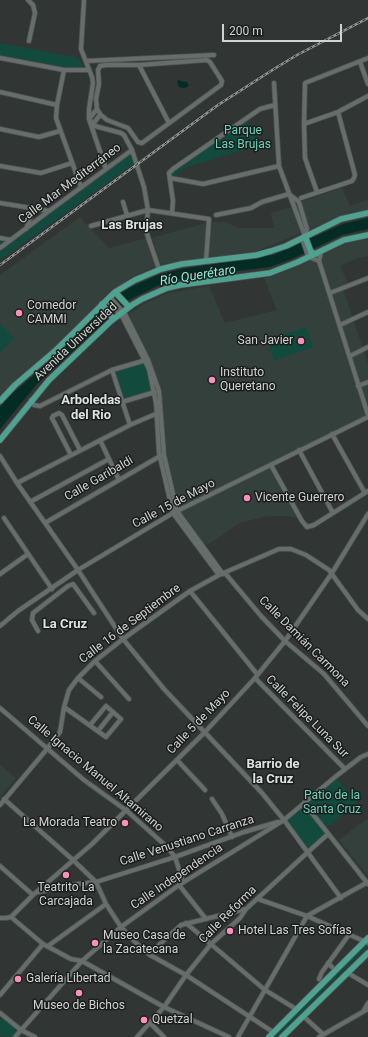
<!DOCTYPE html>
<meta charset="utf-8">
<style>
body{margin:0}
#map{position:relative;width:368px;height:1037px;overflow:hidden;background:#313635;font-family:Roboto,sans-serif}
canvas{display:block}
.scale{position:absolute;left:222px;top:24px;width:120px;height:18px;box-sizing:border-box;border:2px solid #d0d3d2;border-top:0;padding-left:5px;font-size:12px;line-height:14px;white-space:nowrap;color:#d0d3d2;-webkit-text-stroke:3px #1b1d1c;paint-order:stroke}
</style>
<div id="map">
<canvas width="368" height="1037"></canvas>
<div class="scale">200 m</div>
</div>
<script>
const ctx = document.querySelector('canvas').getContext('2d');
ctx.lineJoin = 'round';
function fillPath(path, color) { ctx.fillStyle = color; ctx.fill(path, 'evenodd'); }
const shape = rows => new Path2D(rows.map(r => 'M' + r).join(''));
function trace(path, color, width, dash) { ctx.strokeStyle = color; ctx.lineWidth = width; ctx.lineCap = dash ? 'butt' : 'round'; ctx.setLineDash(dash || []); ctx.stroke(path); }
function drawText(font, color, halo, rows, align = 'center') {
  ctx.font = font + ' Roboto,sans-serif'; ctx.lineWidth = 3; ctx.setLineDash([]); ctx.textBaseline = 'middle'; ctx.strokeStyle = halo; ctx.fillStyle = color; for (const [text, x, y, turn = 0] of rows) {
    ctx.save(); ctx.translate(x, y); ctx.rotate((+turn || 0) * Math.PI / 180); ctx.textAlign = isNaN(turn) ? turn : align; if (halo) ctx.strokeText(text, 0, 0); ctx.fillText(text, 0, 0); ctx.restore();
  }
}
const built = shape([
 [342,188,350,206,368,200,368,210,350,212,258,251,161,264,152,238,210,222,225,222,239,228,274,228,271,213,292,207,301,202],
 [80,217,109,248,147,238,156,266,132,277,113,290,53,348,17,378,0,397,0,275],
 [368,239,368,256,358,258,340,266,349,285,343,289,368,364,368,417,271,465,301,519,289,516,268,516,241,522,203,548,177,511,164,455,159,391,126,316,146,303,168,293,209,286,225,323,277,310,264,278,271,277,315,259,319,261,321,256,345,244],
 [0,765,16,778,0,797],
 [368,818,368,876,339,840]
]);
const green = shape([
 [0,43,78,58,84,68,64,68,0,56],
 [246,121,254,131,259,142,256,146,184,168,177,173,178,181,171,180,170,173],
 [132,150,134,163,132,165,0,260,0,241,8,242],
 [0,324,14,338,0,353],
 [306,327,313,347,274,361,267,340],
 [144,363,153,391,124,400,115,371],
 [337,779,357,803,326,828,307,804],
 [304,803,328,834,308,852,284,820],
 [368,942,368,947,277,1037,271,1037],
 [2,1017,18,1032,13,1037,0,1036,0,1019]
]);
const water = shape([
 [178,80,184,82,186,81,189,85,187,87,184,88,179,87,177,82],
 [368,218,368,229,342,235,294,258,270,267,188,277,161,284,129,300,37,384,0,429,0,407,14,392,57,355,102,309,121,293,131,287,158,275,181,269,273,255,343,224]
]);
const minor = shape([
 [28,0,33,5,35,13,29,41],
 [84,0,81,49,92,77,93,83,89,109,89,119,95,126,121,133,124,135,132,150,144,187,148,210,146,231,159,269],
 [0,58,64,70,89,70],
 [207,60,210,62,222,81,221,85,142,143,138,142,128,128,107,120,101,115,97,109,96,99,99,84,98,70,100,66,106,65,139,65,207,60],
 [86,61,214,55],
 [360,62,368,84],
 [139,65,169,123],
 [64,70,57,105,56,118,81,187],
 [274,83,279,166,305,236],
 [0,92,57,105],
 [97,109,89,119,106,169],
 [93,124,100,115],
 [304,124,338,112,368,96],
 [0,129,39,137,60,131],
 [0,166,41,173,72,163],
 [170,178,203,184,279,166],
 [317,192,305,158,304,124,305,83,368,58],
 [289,194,299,202,307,229,303,241,307,253,309,257,319,261],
 [301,198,352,181,354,178,355,175,338,112],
 [123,202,127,215],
 [0,203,49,211],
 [172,213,173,201,169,173,173,169,260,109,275,105],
 [216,215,251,208,262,202,289,194],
 [91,226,148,210,209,219,206,261],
 [26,229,34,208],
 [0,238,11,240],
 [0,248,49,211,132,150],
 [321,252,319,261,368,415],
 [330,293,368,278],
 [110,297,125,314,148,360,159,391,164,455,177,511,223,574],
 [107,300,123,318,149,369,156,403,159,453,173,513,219,575],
 [340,325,368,312],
 [350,356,368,347],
 [112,370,130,425],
 [358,386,368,382],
 [31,400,34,405,40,406,112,370,146,360],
 [122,402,155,392],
 [332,434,365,493],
 [100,440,119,480],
 [299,450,333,513],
 [71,455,52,418,53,416,59,413,62,415,80,450],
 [0,456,17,483,78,570,123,639,164,689,262,793,284,820,341,898],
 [271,465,302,521,307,527,314,525,368,491],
 [17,483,130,425,158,413],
 [30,502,109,459],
 [4,518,52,589],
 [45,523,162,455],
 [225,573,261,616,285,641,324,674,368,726],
 [0,574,28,554],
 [190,591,257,674],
 [0,626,18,611,78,570,173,513,368,417],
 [38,631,32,620,33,613,68,586,73,584,94,613],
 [95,661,129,699],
 [78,678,101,697],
 [255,678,345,769],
 [64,707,106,737,121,719,106,706,90,725],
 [0,708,84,780,127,811,166,846,175,857,183,882],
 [98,731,113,712],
 [177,760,205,790],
 [4,799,73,860,96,882,106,904,121,927,135,942,150,955,186,975,273,1032],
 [212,799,222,814,232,837],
 [304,803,368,884],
 [0,805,47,749,60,732,64,707,69,690,78,678,95,661,123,639,190,591,219,575,279,549,291,549,306,555,329,570,358,610,368,619],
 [0,866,33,895],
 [179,885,206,919],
 [38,892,78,884,96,882,175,857,244,832,278,822],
 [258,899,307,916,368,943],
 [11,917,43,944,71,959,82,961,164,1007,229,1037],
 [0,918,6,918,11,917,33,895,92,844,205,732,255,678,285,641,332,573,368,514],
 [186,923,265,990,296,1009],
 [160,944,181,925,246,909],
 [48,946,106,904],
 [153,950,159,945],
 [328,963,332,967],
 [348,973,368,985],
 [319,979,322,972,348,936],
 [0,995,43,944],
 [364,1010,368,1003],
 [0,1013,21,1030,35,1037],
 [303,1016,323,1034],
 [150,1023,164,1037],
 [15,1037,82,961,121,927,179,885,284,820,335,777,361,757,368,754],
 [137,1037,164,1007,186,975,211,944,240,918,246,909,308,852,328,834],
 [238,1037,307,916,368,882],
 [319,1037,368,1009]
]);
const major = shape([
 [305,236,311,252,316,254],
 [115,292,129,307],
 [102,304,113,319],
 [0,401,15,385,56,350,115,292,135,280,161,269,182,264,257,255,271,251,286,246,341,219,368,213],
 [0,440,49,380,111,321,132,305,142,299,167,288,180,285,270,273,298,262,344,240,368,235],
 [269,1037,368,938],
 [282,1037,368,953]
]);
const rail = shape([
 [0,265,218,105,274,69,297,55,368,18]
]);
const markers = [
 [19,313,4,"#fe8ebc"],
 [301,341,4,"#fe8ebc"],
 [212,380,4,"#fe8ebc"],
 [247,498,4,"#fe8ebc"],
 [125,823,4,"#fe8ebc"],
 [66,875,4,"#fe8ebc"],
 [230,931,4,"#fe8ebc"],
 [95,943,4,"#fe8ebc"],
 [18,979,4,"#fe8ebc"],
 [79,993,4,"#fe8ebc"],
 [144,1020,4,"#fe8ebc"]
];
const parkNames = [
 ["Parque",243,131],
 ["Las Brujas",243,145],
 ["Patio de la",332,796],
 ["Santa Cruz",332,810]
];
const streetNames = [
 ["Calle Mar Mediterráneo",70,184,-37],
 ["Avenida Universidad",76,342,-43],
 ["Calle Garibaldi",99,479,-30],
 ["Calle 15 de Mayo",174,504,-28],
 ["Calle 16 de Septiembre",130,624,-37],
 ["Calle Damián Carmona",304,642,45],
 ["Calle Felipe Luna Sur",307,717,45],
 ["Calle 5 de Mayo",199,722,-46],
 ["Calle Ignacio Manuel Altamirano",95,774,40],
 ["Calle Venustiano Carranza",187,841,-18],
 ["Calle Independencia",177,877,-34],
 ["Calle Reforma",228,915,-45]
];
const poiNames = [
 ["Comedor",27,306],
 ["CAMMI",27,320],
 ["San Javier",293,341,"right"],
 ["Instituto",220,373],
 ["Queretano",220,387],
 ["Vicente Guerrero",255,498],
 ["La Morada Teatro",117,823,"right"],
 ["Teatrito La",66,888,"center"],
 ["Carcajada",66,902,"center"],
 ["Hotel Las Tres Sofías",238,931],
 ["Museo Casa de",103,936],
 ["la Zacatecana",103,950],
 ["Galería Libertad",26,979],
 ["Museo de Bichos",79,1006,"center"],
 ["Quetzal",152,1020]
];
const neighbourhoodNames = [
 ["Las Brujas",132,226],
 ["Arboledas",91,401],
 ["del Rio",91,416],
 ["La Cruz",65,625],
 ["Barrio de",273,765],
 ["la Cruz",273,780]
];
const waterNames = [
 ["Río Querétaro",198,276,-9]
];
fillPath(built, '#33403c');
fillPath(green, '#134a3e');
fillPath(water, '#032d24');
trace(minor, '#505453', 5.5);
trace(major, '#505453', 7);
trace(minor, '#666d6b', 4);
trace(major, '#50a290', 5.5);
trace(rail, '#919594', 2.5);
trace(rail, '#1b1d1c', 1, [3]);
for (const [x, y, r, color] of markers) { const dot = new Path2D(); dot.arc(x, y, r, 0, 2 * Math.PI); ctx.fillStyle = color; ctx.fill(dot); trace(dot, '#1b1d1c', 1.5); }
drawText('12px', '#67d5ba', '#1b1d1c', parkNames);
drawText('12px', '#d0d3d2', '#1b1d1c', streetNames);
drawText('12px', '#d0d3d2', '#1b1d1c', poiNames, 'left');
drawText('bold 13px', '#dce3e1', '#1b1d1c', neighbourhoodNames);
drawText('italic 13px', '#83f0d5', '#1b1d1c', waterNames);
</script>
